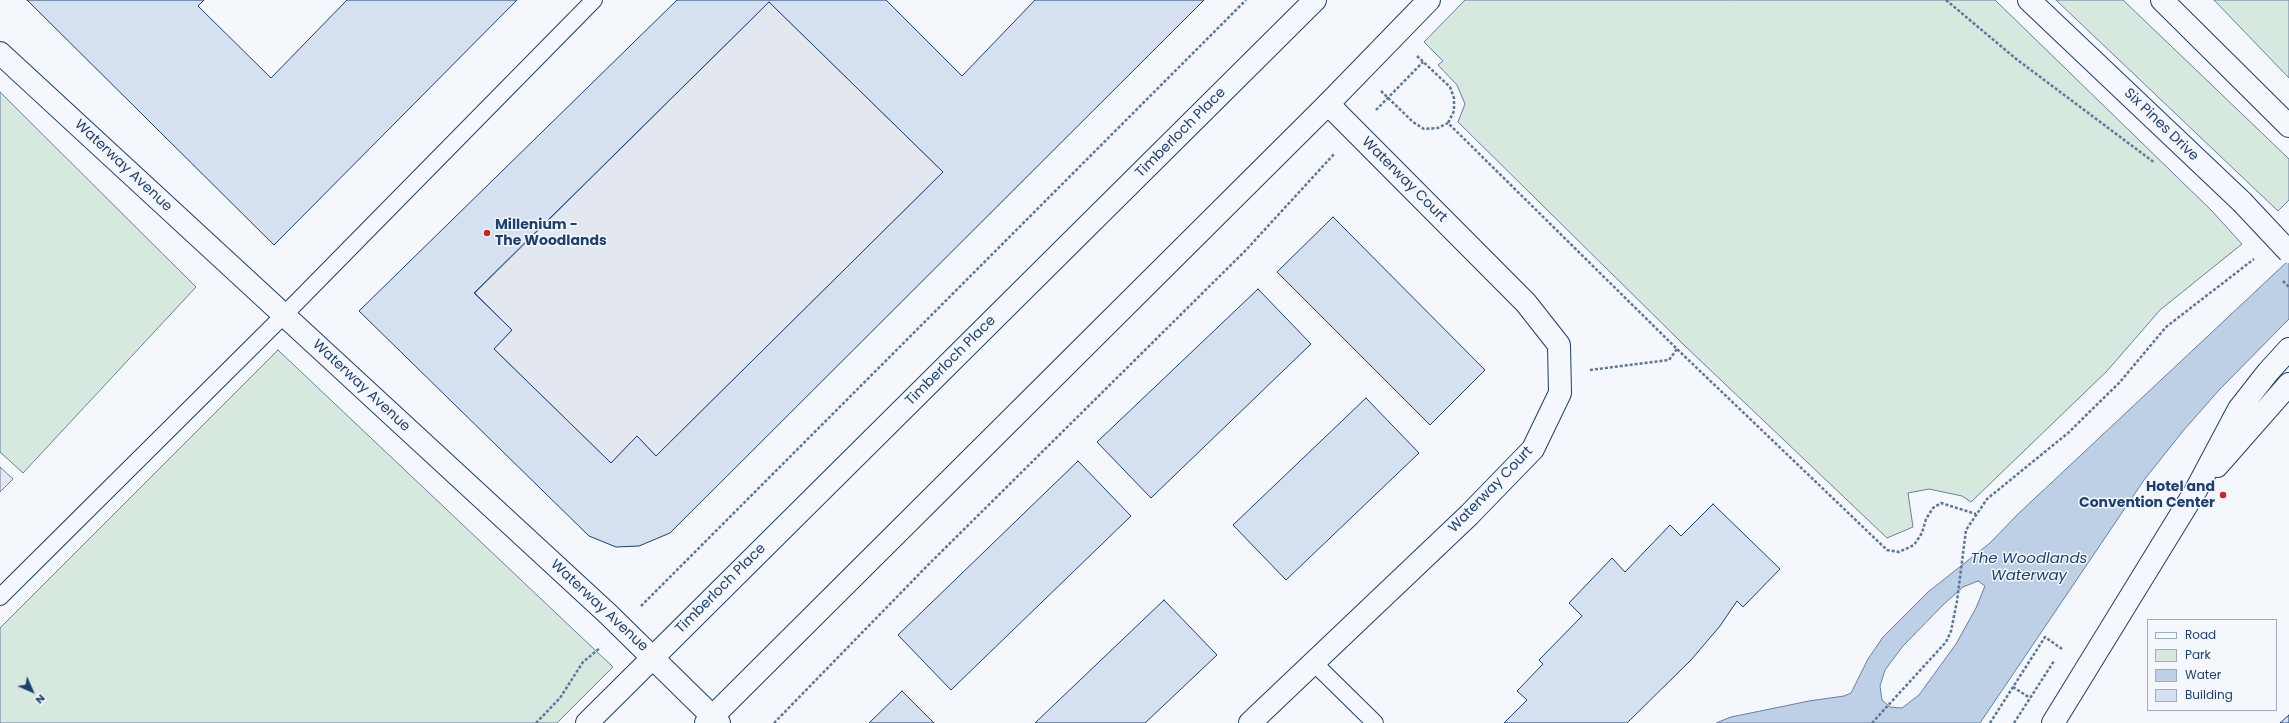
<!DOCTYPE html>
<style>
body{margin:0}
#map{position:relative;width:2289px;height:723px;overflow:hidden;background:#f4f7fb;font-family:Poppins,sans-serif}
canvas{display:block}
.legend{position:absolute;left:2147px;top:619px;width:130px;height:92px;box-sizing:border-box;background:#f4f7fb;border:1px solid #9eadc5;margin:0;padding:5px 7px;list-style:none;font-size:12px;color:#1d3f73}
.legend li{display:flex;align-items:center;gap:8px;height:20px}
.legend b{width:20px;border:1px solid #9eadc5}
.north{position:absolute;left:12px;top:671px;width:40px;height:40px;-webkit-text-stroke:3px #f4f7fb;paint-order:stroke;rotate:135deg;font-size:11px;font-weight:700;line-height:16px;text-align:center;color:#1d3f73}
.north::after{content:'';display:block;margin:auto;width:14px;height:18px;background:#1d3f73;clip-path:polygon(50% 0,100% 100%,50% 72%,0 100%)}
</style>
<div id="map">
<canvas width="2289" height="723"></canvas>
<ul class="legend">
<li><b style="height:5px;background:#f4f7fb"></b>Road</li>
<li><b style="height:11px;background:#d7e8df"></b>Park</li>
<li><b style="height:11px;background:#bed0e5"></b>Water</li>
<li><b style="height:11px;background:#d5e0f0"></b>Building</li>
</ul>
<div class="north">N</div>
</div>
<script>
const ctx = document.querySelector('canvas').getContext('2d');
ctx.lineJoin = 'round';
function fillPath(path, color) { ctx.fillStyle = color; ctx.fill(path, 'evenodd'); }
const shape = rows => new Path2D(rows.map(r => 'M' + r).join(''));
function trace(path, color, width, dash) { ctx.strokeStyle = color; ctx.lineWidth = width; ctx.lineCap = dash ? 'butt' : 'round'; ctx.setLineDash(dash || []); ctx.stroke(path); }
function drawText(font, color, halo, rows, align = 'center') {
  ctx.font = font + ' Poppins,sans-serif'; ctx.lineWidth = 3; ctx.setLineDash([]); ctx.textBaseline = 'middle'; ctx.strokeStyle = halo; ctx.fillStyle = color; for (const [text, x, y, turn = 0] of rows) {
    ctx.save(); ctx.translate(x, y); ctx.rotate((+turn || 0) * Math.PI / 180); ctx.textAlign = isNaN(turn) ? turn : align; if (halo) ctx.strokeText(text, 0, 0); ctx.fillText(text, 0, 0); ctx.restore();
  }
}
const green = shape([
 [1465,0,1995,0,2211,210,2242,244,2160,310,2107,371,1971,502,1962,496,1929,489,1908,493,1913,527,1887,538,1684,345,1458,122,1465,104,1457,85,1438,65,1443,61,1424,42,1465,0],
 [2056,0,2123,0,2289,159,2289,200,2278,211,2056,0],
 [2214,0,2289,0,2289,78,2214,0],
 [0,92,196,287,23,473,0,452,0,92],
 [278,350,613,667,557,723,0,723,0,628,278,350]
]);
const parking = shape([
 [769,2,943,172,656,456,637,436,611,463,494,349,512,330,475,293,769,2],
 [0,467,13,479,0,492,0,467]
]);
const water = shape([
 [2289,260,2289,319,2220,389,2183,431,2144,480,1980,723,1716,723,1731,717,1809,701,1844,696,1851,693,1868,659,1883,637,1928,592,1990,543,2018,514,2289,260],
 [1978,581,1985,586,1976,608,1956,644,1919,695,1902,708,1890,707,1882,700,1880,686,1885,670,1903,646,1944,604,1963,587,1978,581]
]);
const building = shape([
 [27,0,204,0,198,6,271,78,347,0,517,0,274,245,27,0],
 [677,0,886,0,962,76,1035,0,1204,0,670,533,639,546,616,547,589,536,359,311,677,0],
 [769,2,943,172,656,456,637,436,611,463,494,349,512,330,474,293,769,2],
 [1333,217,1485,370,1430,425,1277,272,1333,217],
 [1258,289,1311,344,1151,498,1097,442,1258,289],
 [1366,398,1419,453,1286,580,1233,525,1366,398],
 [1078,461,1131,516,951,690,898,635,1078,461],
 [1713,504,1780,569,1743,607,1737,601,1720,626,1691,660,1627,723,1504,723,1527,700,1517,691,1543,664,1539,660,1582,616,1569,603,1612,558,1625,572,1670,525,1681,536,1713,504],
 [1164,600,1217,655,1145,723,1035,723,1164,600],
 [902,691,934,723,869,723,902,691],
 [2289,715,2289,723,2280,723,2289,715]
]);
const path = shape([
 [1946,0,2015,58,2155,163],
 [1417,56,1450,87,1454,98,1454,111,1448,123],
 [1381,91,1413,122,1424,129,1438,128,1448,123,1677,349,1887,550,1899,552,1914,545,1922,533,1926,519,1933,508,1941,503,1976,514],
 [1376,110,1423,62],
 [1590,370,1669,360,1677,349],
 [641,606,1246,0],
 [2013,687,2030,698],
 [536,723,560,698,583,662,600,648],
 [774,723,928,565,1246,250,1335,153],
 [1872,723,1946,642,1951,631,1957,601,1966,530,1987,499,2068,433,2120,382,2166,327,2254,259],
 [1990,723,2045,637,2062,649],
 [2014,723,2054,661]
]);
const service = shape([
 [0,597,284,315,594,0],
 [1313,662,1375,723]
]);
const pedestrian = shape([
 [2217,466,2289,384],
 [2053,723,2196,490,2239,409,2268,372,2289,349]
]);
const minor = shape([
 [0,53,608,614,719,723],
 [1250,723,1469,515,1533,449,1560,393,1559,345,1526,303,1328,104]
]);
const tertiary = shape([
 [2029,0,2242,202],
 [2162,0,2289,126],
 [587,723,1315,0],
 [706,723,1328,104,1429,0]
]);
const pathBridge = shape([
 [2283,281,2289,287]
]);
const tertiaryBridge = shape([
 [2242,202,2289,252]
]);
const markers = [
 [487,233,4,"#c62828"],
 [2223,495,4,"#c62828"]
];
const streetNames = [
 ["Six Pines Drive",2161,125,44],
 ["Timberloch Place",1181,133,-45],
 ["Waterway Avenue",123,166,43],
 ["Waterway Court",1404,180,45],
 ["Timberloch Place",951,361,-45],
 ["Waterway Avenue",361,386,43],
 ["Waterway Court",1491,490,-46],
 ["Timberloch Place",721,589,-45],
 ["Waterway Avenue",599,606,43]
];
const poiNames = [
 ["Millenium -",495,225],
 ["The Woodlands",495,241],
 ["Hotel and",2215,487,"right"],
 ["Convention Center",2215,503,"right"]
];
const waterNames = [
 ["The Woodlands",2029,559],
 ["Waterway",2029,576]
];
fillPath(green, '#d7e8df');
trace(green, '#687fa3', 1);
fillPath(parking, '#e3e8f0');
trace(parking, '#687fa3', 1);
fillPath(water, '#bed0e5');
trace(water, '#687fa3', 1);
fillPath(building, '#d5e0f0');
trace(building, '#1d3f73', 1);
trace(service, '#1d3f73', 18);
trace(pedestrian, '#1d3f73', 24);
trace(minor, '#1d3f73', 24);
trace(tertiary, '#1d3f73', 24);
trace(path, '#5e769c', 2.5, [3, 2]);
trace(service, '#f4f7fb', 16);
trace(pedestrian, '#f4f7fb', 22);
trace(minor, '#f4f7fb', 22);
trace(tertiary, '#f4f7fb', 22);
trace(tertiaryBridge, '#1d3f73', 24, []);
trace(pathBridge, '#5e769c', 2.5, [3, 2]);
trace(tertiaryBridge, '#f4f7fb', 22);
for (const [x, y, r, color] of markers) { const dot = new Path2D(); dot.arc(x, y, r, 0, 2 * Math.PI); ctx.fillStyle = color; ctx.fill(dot); trace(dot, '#f4f7fb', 1.5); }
drawText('14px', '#1d3f73', '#f4f7fb', streetNames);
drawText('bold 14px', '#1d3f73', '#f4f7fb', poiNames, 'left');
drawText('italic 15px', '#1d3f73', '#f4f7fb', waterNames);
</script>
